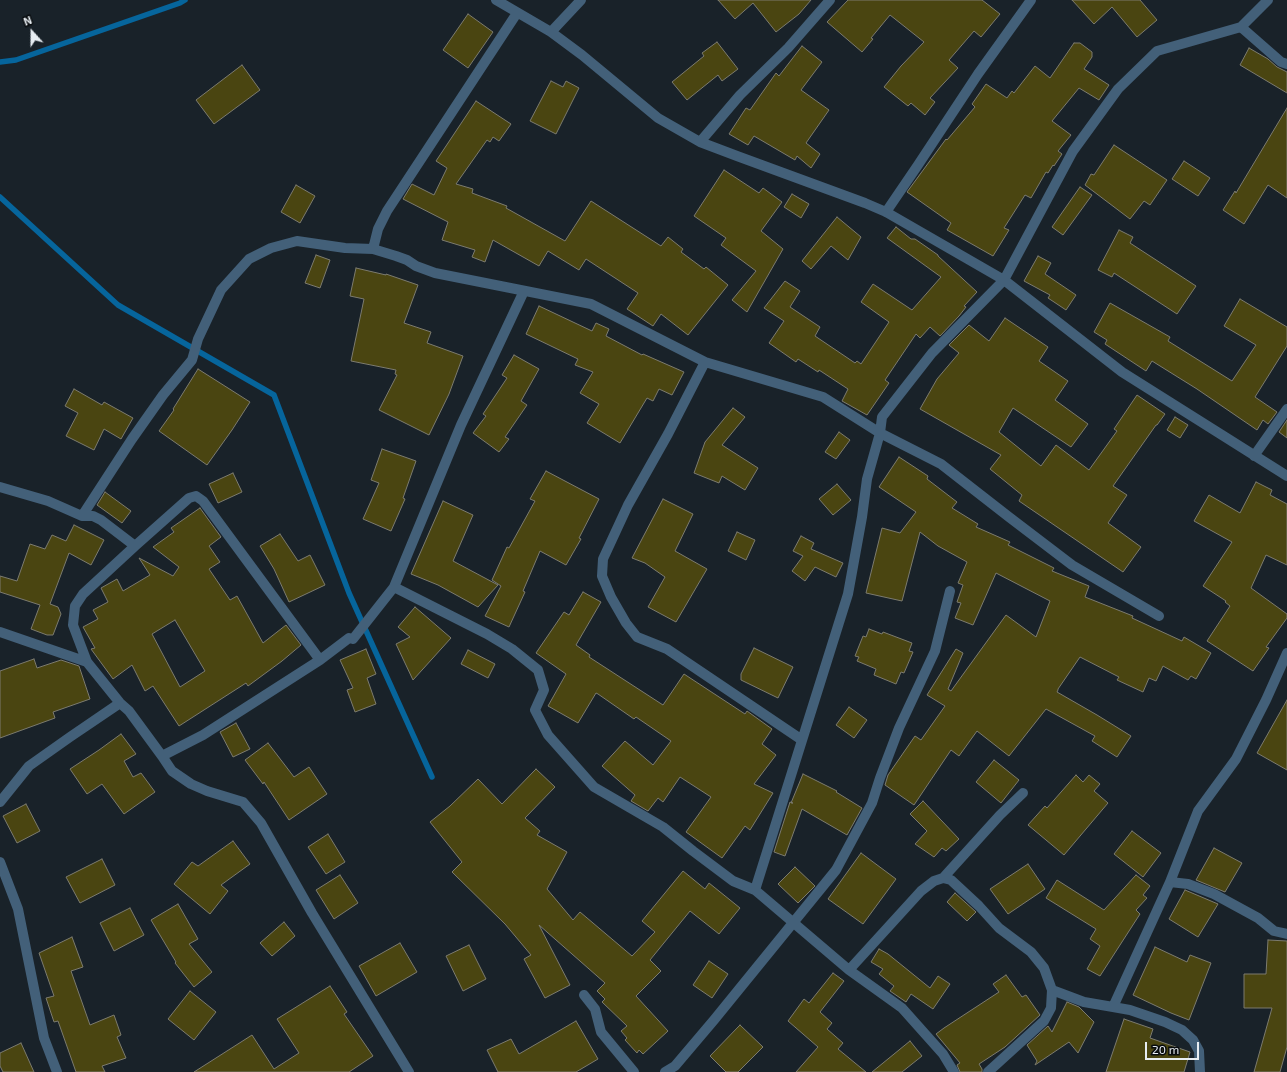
<!DOCTYPE html>
<style>
body{margin:0}
#map{position:relative;width:1287px;height:1072px;overflow:hidden;background:#192229;font-family:"Exo 2",sans-serif}
canvas{display:block}
.north{position:absolute;left:12px;top:12px;width:40px;height:40px;-webkit-text-stroke:3px #070b0e;paint-order:stroke;rotate:339deg;font-size:11px;font-weight:700;line-height:16px;text-align:center;color:#e7edf2}
.north::after{content:'';display:block;margin:auto;width:14px;height:18px;background:#e7edf2;clip-path:polygon(50% 0,100% 100%,50% 72%,0 100%)}
.scale{position:absolute;left:1145px;top:1042px;width:54px;height:18px;box-sizing:border-box;border:2px solid #e7edf2;border-top:0;padding-left:5px;font-size:12px;line-height:14px;white-space:nowrap;color:#e7edf2;-webkit-text-stroke:3px #070b0e;paint-order:stroke}
</style>
<div id="map">
<canvas width="1287" height="1072"></canvas>
<div class="north">N</div>
<div class="scale">20 m</div>
</div>
<script>
const ctx = document.querySelector('canvas').getContext('2d');
ctx.lineJoin = 'round';
const shape = rows => new Path2D(rows.map(r => 'M' + r).join(''));
function trace(path, color, width, dash) { ctx.strokeStyle = color; ctx.lineWidth = width; ctx.lineCap = dash ? 'butt' : 'round'; ctx.setLineDash(dash || []); ctx.stroke(path); }
function fillPath(path, color) { ctx.fillStyle = color; ctx.fill(path, 'evenodd'); }
const stream = shape([
 [0,62,16,60,180,3,185,0],
 [0,197,118,305,274,395,349,593,432,777]
]);
const building = shape([
 [718,0,811,0,799,14,776,32,753,3,735,19,718,0],
 [848,0,982,0,1000,14,981,37,974,31,949,60,958,68,930,98,935,102,925,115,911,103,908,106,884,87,901,66,924,42,890,15,871,38,873,39,862,52,827,22,848,0],
 [1072,0,1140,0,1157,20,1137,37,1112,7,1094,24,1072,0],
 [468,14,493,32,468,68,443,50,468,14],
 [717,42,738,69,722,81,718,75,687,100,672,82,704,56,702,53,717,42],
 [1074,43,1080,43,1092,52,1092,57,1084,69,1109,85,1099,100,1079,88,1052,121,1071,135,1058,151,1062,154,1054,166,1053,165,1048,173,1046,172,1031,198,1025,195,1004,228,1009,230,993,256,947,230,951,223,907,192,946,139,947,140,975,107,972,104,986,84,1007,98,1012,91,1014,93,1035,66,1050,78,1074,43],
 [802,46,822,62,801,90,829,110,806,143,820,154,811,168,797,156,795,160,754,136,748,145,729,134,746,108,750,110,776,73,779,76,802,46],
 [1249,48,1268,59,1277,67,1287,72,1287,93,1240,65,1249,48],
 [242,65,260,90,214,124,196,100,242,65],
 [551,81,563,87,566,81,579,88,556,134,530,121,551,81],
 [476,101,511,124,499,141,493,137,490,142,487,140,456,184,473,189,472,193,507,206,506,208,565,241,591,201,661,246,668,237,683,249,681,252,704,269,706,267,728,285,688,335,661,314,653,326,627,309,638,293,586,259,579,270,548,251,539,266,493,240,485,262,472,257,475,250,442,240,448,222,403,199,412,184,434,195,447,168,436,161,476,101],
 [1287,108,1287,198,1268,185,1244,224,1223,210,1235,191,1236,193,1287,108],
 [1114,145,1167,180,1150,205,1144,201,1130,219,1085,185,1091,174,1094,175,1114,145],
 [1184,161,1210,178,1198,196,1172,179,1184,161],
 [724,170,759,193,763,188,782,202,761,231,783,249,747,312,732,300,756,271,721,245,726,238,694,216,724,170],
 [296,185,315,196,300,223,281,212,296,185],
 [1080,187,1092,195,1063,235,1052,227,1080,187],
 [792,194,809,204,801,218,784,207,792,194],
 [837,217,861,237,848,260,831,246,811,269,802,261,837,217],
 [896,227,911,239,915,239,938,255,938,256,977,292,964,306,966,307,959,316,940,336,930,327,920,338,916,334,885,380,889,383,867,415,842,401,848,389,819,370,818,372,798,359,796,362,769,343,784,321,764,308,785,281,800,291,790,307,820,327,815,336,855,363,857,361,861,364,889,322,861,302,873,284,912,310,941,277,887,238,896,227],
 [1119,230,1133,237,1130,243,1196,286,1177,314,1114,273,1112,277,1098,270,1119,230],
 [316,255,330,260,320,288,305,283,316,255],
 [1038,256,1051,263,1045,274,1076,295,1066,310,1048,298,1050,295,1024,281,1038,256],
 [356,268,386,275,386,274,418,285,404,323,431,332,427,343,463,356,449,394,429,435,379,410,397,375,395,374,396,370,351,361,364,299,350,296,356,268],
 [1240,299,1287,327,1287,346,1255,397,1277,412,1268,424,1263,420,1257,430,1197,389,1152,361,1146,371,1105,344,1107,340,1094,332,1110,303,1170,337,1168,341,1232,381,1256,345,1224,326,1240,299],
 [539,306,592,331,596,323,609,329,606,336,642,355,643,354,684,372,672,395,659,389,653,401,647,398,620,443,587,423,599,404,580,393,593,372,575,365,578,359,526,334,539,306],
 [1005,318,1048,347,1039,361,1068,381,1055,400,1088,424,1071,447,1013,408,999,432,1041,466,1056,445,1089,470,1117,431,1114,429,1137,395,1165,414,1157,425,1156,425,1113,486,1127,495,1108,523,1141,547,1123,572,1019,501,1022,495,990,469,1001,455,920,409,937,379,959,353,949,345,969,325,989,341,1005,318],
 [514,355,539,369,521,401,527,405,505,437,509,439,499,452,473,433,486,416,483,414,507,378,502,375,514,355],
 [198,369,250,402,232,430,207,465,159,431,174,410,173,409,198,369],
 [74,389,102,405,104,402,133,418,121,439,104,429,94,450,66,436,78,413,65,406,74,389],
 [733,408,745,417,722,445,758,468,745,490,722,476,719,483,694,473,705,442,733,408],
 [1175,417,1188,425,1180,438,1167,430,1175,417],
 [1287,420,1287,438,1279,432,1287,420],
 [839,432,850,440,836,459,825,452,839,432],
 [382,449,416,461,403,498,405,499,391,531,363,519,379,483,371,480,382,449],
 [899,457,928,476,927,479,957,502,952,508,978,524,976,527,1010,542,1008,545,1054,568,1052,571,1089,586,1085,597,1133,616,1132,618,1182,641,1184,637,1211,653,1196,679,1191,676,1188,680,1163,666,1156,681,1149,678,1143,692,1117,680,1119,677,1080,657,1058,689,1058,690,1057,692,1097,715,1131,736,1117,757,1092,741,1095,736,1046,709,1009,756,977,731,959,756,951,750,914,805,885,785,888,775,915,736,921,740,945,706,927,695,956,649,963,653,948,689,951,691,1006,615,1036,637,1050,601,996,573,973,625,955,618,961,603,957,602,963,585,958,583,967,562,938,546,920,532,902,601,866,593,882,528,900,533,916,512,879,487,899,457],
 [546,471,599,499,579,538,581,539,566,565,540,551,523,591,525,592,509,627,485,616,501,586,492,580,507,547,509,548,535,501,530,499,546,471],
 [233,473,242,492,218,503,209,484,233,473],
 [1256,482,1272,490,1270,495,1287,504,1287,565,1266,555,1251,588,1287,614,1287,618,1266,647,1269,648,1253,671,1207,641,1230,606,1225,602,1226,601,1203,586,1232,542,1194,521,1209,495,1240,513,1256,482],
 [837,484,851,500,833,515,819,499,837,484],
 [105,492,131,511,122,523,97,505,105,492],
 [663,499,693,514,675,551,707,569,676,622,648,607,665,577,645,563,632,558,663,499],
 [443,501,473,515,453,561,498,585,478,607,438,585,411,574,443,501],
 [200,508,221,537,209,546,220,562,209,569,230,600,237,596,263,643,286,625,301,645,282,661,248,686,246,683,179,726,153,686,145,691,132,665,113,679,91,649,95,648,83,627,98,619,93,610,108,602,101,588,117,579,123,591,150,575,139,558,173,576,179,567,153,547,174,532,171,528,200,508],
 [175,620,205,671,180,687,152,634,175,620],
 [74,525,104,540,91,565,69,553,50,604,58,607,61,614,53,635,47,635,31,629,40,605,0,592,0,576,17,581,30,544,45,549,52,535,66,541,74,525],
 [737,532,755,540,746,560,728,551,737,532],
 [280,534,298,561,310,555,325,585,289,602,274,569,260,546,280,534],
 [801,536,814,543,811,549,843,563,836,577,815,567,805,581,792,571,803,556,793,551,801,536],
 [583,592,601,602,576,645,590,655,589,657,663,705,684,674,745,714,747,711,772,729,762,744,776,755,754,784,773,793,750,830,745,826,722,858,686,832,711,797,680,777,663,802,658,798,648,811,631,801,635,795,602,766,625,741,653,765,671,741,636,717,634,719,598,694,596,693,578,723,548,706,566,674,536,653,564,612,569,615,583,592],
 [415,607,451,638,413,680,396,644,410,637,398,627,415,607],
 [869,629,882,634,883,632,912,643,909,651,913,652,904,673,901,672,896,684,874,675,876,669,857,661,859,657,855,656,863,636,866,637,869,629],
 [754,648,793,667,778,698,741,680,741,674,754,648],
 [366,649,376,674,367,678,376,704,355,712,347,690,353,688,340,660,366,649],
 [468,650,495,664,488,678,461,664,468,650],
 [34,659,37,668,61,660,79,666,90,699,53,712,55,718,0,738,0,671,34,659],
 [1287,700,1287,770,1257,753,1287,700],
 [849,707,867,720,854,738,836,725,849,707],
 [236,723,250,749,233,757,220,732,236,723],
 [121,734,136,754,124,761,133,777,141,773,155,792,124,814,102,784,87,794,70,769,99,750,121,734],
 [268,743,294,777,309,767,327,794,289,820,264,782,263,784,245,760,268,743],
 [994,760,1019,780,1001,803,976,782,994,760],
 [536,769,555,787,525,818,540,831,537,835,567,852,547,889,573,920,580,912,632,956,655,932,642,921,683,871,705,889,709,883,740,908,719,934,690,911,650,960,661,971,636,996,668,1031,643,1054,639,1050,637,1053,625,1040,627,1038,621,1031,627,1026,602,1002,605,999,597,991,605,983,539,925,570,985,545,998,524,959,531,955,505,924,452,872,462,862,430,822,450,806,478,779,502,804,536,769],
 [803,774,837,791,836,792,862,808,847,835,802,809,785,856,774,852,790,802,793,803,791,803,803,774],
 [1076,775,1083,782,1089,775,1100,784,1094,791,1108,803,1064,855,1028,825,1045,806,1047,808,1076,775],
 [923,801,959,839,946,851,942,848,934,857,915,844,927,831,910,814,923,801],
 [26,804,40,831,17,843,3,816,26,804],
 [1132,831,1161,853,1143,877,1114,854,1132,831],
 [328,834,345,862,326,874,308,847,328,834],
 [233,841,250,864,221,885,228,891,210,914,174,884,192,862,198,866,233,841],
 [1214,848,1242,863,1225,892,1196,880,1214,848],
 [861,853,896,879,863,924,828,899,861,853],
 [102,859,115,885,80,903,66,877,102,859],
 [1028,864,1045,889,1008,914,990,889,1028,864],
 [795,867,815,886,798,903,778,884,795,867],
 [340,875,358,903,334,919,316,890,340,875],
 [1136,875,1150,886,1143,895,1147,898,1136,910,1140,914,1100,976,1087,969,1100,946,1090,939,1096,929,1046,898,1057,880,1104,910,1136,875],
 [1185,890,1218,904,1198,937,1169,919,1185,890],
 [955,893,976,912,967,921,947,902,955,893],
 [178,904,198,939,189,944,212,972,194,987,175,963,176,962,151,920,178,904],
 [130,908,144,935,114,951,100,923,130,908],
 [284,922,295,936,272,956,260,943,284,922],
 [72,937,83,967,71,971,90,1025,114,1015,121,1035,117,1037,126,1058,102,1066,105,1072,76,1072,58,1021,54,1022,46,998,54,996,39,953,72,937],
 [1268,940,1287,941,1287,1047,1280,1072,1254,1072,1272,1008,1244,1008,1244,974,1266,974,1268,940],
 [400,943,417,972,376,996,359,966,400,943],
 [469,945,486,979,463,991,446,956,469,945],
 [1155,947,1187,962,1190,955,1211,963,1189,1020,1171,1013,1133,995,1155,947],
 [879,949,888,954,930,988,938,976,950,984,933,1009,911,994,906,1002,890,991,894,986,879,974,883,969,871,962,879,949],
 [709,961,728,974,712,998,693,985,709,961],
 [833,973,844,981,820,1012,832,1023,827,1029,843,1043,838,1049,866,1072,796,1072,818,1047,788,1021,804,999,809,1003,833,973],
 [1006,975,1022,997,1026,995,1040,1015,1005,1047,979,1064,982,1069,982,1072,960,1072,957,1065,960,1063,936,1034,944,1028,999,992,993,984,1006,975],
 [330,986,347,1012,344,1014,373,1056,349,1072,194,1072,252,1035,274,1069,299,1053,277,1019,330,986],
 [190,991,216,1012,194,1040,168,1019,190,991],
 [1067,1002,1079,1007,1094,1022,1078,1053,1069,1042,1035,1065,1037,1061,1027,1045,1048,1026,1052,1032,1067,1002],
 [1124,1019,1153,1029,1150,1038,1190,1052,1184,1072,1106,1072,1124,1019],
 [576,1021,598,1059,576,1072,498,1072,487,1050,511,1039,519,1054,576,1021],
 [740,1025,763,1047,738,1072,726,1072,710,1056,740,1025],
 [910,1041,922,1056,902,1072,872,1072,910,1041],
 [21,1043,34,1072,3,1072,0,1066,0,1053,21,1043]
]);
const minor = shape([
 [496,0,551,32,582,55,658,118,700,142,737,156,865,203,886,212,1004,280,1122,372,1287,476],
 [1241,27,1281,62,1287,64],
 [551,32,581,0],
 [700,142,740,95,788,48,830,0],
 [886,212,918,165,978,74,1031,0],
 [373,249,378,229,387,211,517,13],
 [705,362,668,434,628,505,603,559,602,576,611,597,626,623,637,637,667,649,802,740],
 [1254,456,1287,409],
 [0,487,48,501,82,516,93,516,101,520,135,546,83,594,75,606,73,625,87,662,120,703,129,711,162,756,172,771,191,784,207,791,243,802,261,823,312,913,409,1072],
 [82,516,132,439,163,395,192,360,198,339,221,290,249,259,271,248,297,241,345,248,373,249,396,256,407,260,416,266,435,273,591,304,705,362,823,397,880,433,941,464,1009,517,1072,565,1159,616],
 [135,546,189,498,196,496,203,501,320,660],
 [394,587,487,634,512,649,538,670,544,690,535,710,548,735,594,787,663,827,693,851,733,881,755,890],
 [0,632,87,662],
 [162,756,203,735,320,660,349,638,353,639,394,587,461,425,524,291],
 [0,802,29,766,70,737,120,703],
 [0,862,18,909,44,1038,57,1072],
 [943,878,1000,815,1023,793],
 [1170,882,1188,884,1214,894,1258,918,1274,931,1287,934],
 [849,970,921,891,934,881,943,878,951,880,979,906,999,928,1031,952,1044,968,1052,990,1051,1008,1044,1021,988,1072],
 [1052,990,1084,1002,1113,1007],
 [584,995,595,1009,601,1032,634,1072],
 [665,1072,675,1066,714,1020,836,870,872,803,880,778,899,728,935,651,950,591],
 [954,1072,943,1054,902,1008,849,970,755,890,848,594,862,517,867,479,880,433,882,417,932,353,1004,280,1073,151,1118,89,1157,51,1241,27,1268,0],
 [1200,1072,1199,1051,1193,1040,1182,1030,1165,1022,1130,1010,1113,1007,1170,882,1198,811,1236,759,1266,700,1287,653]
]);
trace(stream, '#06659c', 5.5);
fillPath(building, '#4a4511');
trace(building, '#7c7b6f', 1);
trace(minor, '#436079', 10);
</script>
